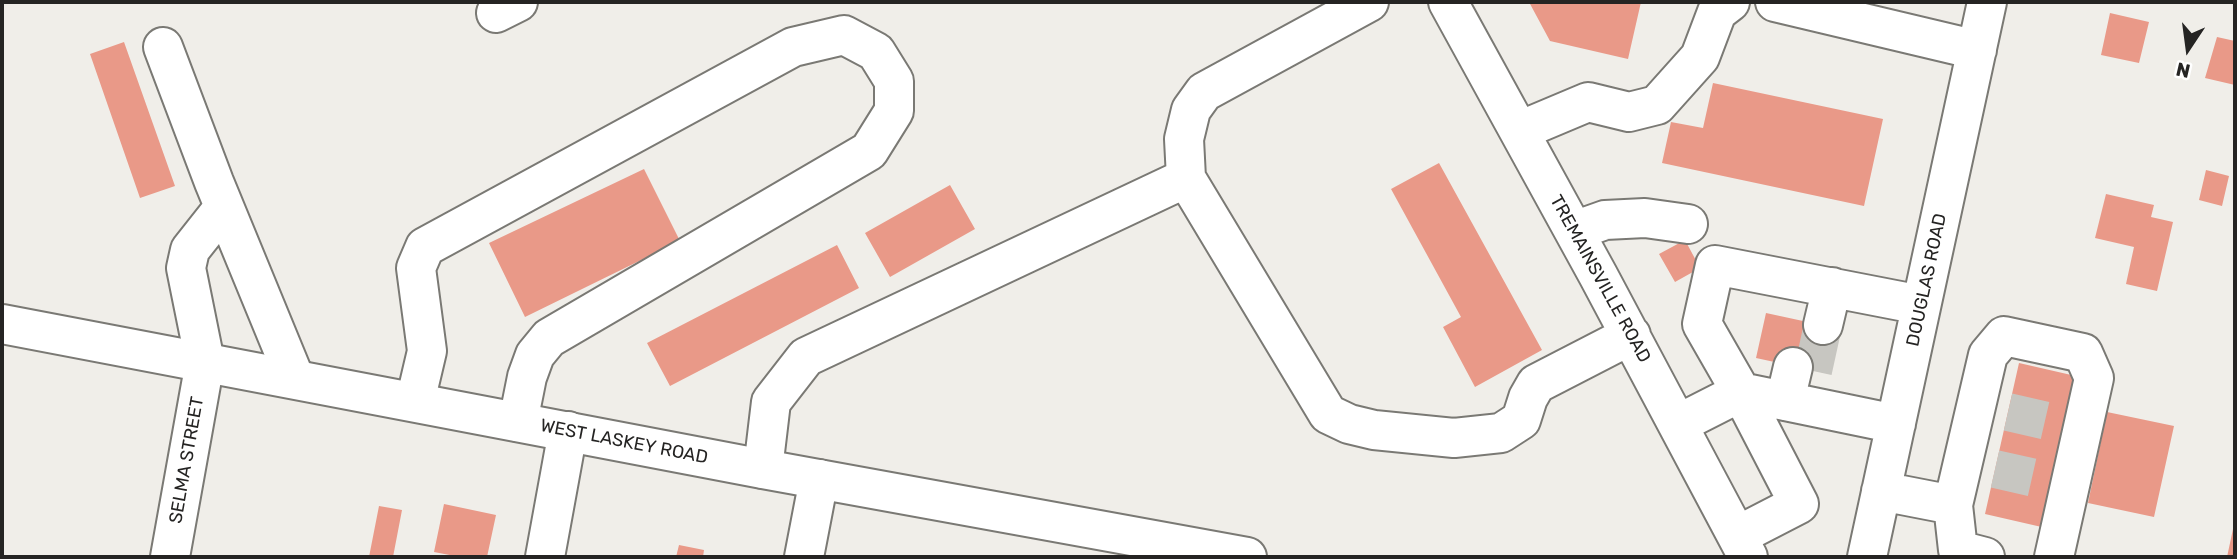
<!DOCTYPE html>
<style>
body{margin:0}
#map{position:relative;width:2237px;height:559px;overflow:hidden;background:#f0eee9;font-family:Rubik,sans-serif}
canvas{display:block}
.frame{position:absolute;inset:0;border:4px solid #252423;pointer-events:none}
.north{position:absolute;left:2153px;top:14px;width:70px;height:70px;-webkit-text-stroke:5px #fff;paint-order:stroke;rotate:193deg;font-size:19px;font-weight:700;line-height:28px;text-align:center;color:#252423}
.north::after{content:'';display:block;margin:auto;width:24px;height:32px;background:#252423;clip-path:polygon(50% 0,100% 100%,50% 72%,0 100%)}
</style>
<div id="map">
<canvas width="2237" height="559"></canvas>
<div class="frame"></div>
<div class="north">N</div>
</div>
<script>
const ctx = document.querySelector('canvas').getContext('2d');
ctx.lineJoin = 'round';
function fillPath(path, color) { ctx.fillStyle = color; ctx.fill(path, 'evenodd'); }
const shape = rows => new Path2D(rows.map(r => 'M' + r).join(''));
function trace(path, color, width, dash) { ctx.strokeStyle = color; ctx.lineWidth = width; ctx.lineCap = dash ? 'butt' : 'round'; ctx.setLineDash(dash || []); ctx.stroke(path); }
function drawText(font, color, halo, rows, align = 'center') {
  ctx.font = font + ' Rubik,sans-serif'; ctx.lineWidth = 7; ctx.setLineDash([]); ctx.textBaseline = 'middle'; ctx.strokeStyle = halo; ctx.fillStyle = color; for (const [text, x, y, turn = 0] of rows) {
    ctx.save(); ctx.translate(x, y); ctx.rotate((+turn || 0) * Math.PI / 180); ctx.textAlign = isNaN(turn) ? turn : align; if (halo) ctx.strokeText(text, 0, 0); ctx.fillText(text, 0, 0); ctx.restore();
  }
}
const building = shape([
 [1529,2,1641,2,1628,59,1550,41],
 [2110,13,2149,22,2139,63,2101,55],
 [2217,37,2235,41,2235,85,2205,78],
 [124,42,175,186,140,198,90,54],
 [1713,83,1883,119,1864,206,1662,163,1671,122,1703,128],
 [1439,163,1542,350,1475,387,1443,327,1461,317,1391,189],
 [644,169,680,241,525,317,489,243],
 [2206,170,2229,176,2222,206,2199,200],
 [950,185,975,229,890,277,865,233],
 [2106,194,2154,205,2151,217,2173,222,2157,291,2126,284,2134,247,2095,238],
 [1685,240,1700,268,1675,282,1659,254],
 [837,245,859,288,670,386,647,343],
 [1766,313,1840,329,1830,374,1756,358],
 [2019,363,2080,377,2046,528,1985,514],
 [2107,412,2174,426,2154,517,2088,503],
 [444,504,496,515,487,557,460,557,434,552],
 [379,506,402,510,393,557,369,557],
 [2233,529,2235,530,2235,557,2227,557],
 [679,545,704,550,703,557,676,557]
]);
const minorTunnel = shape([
 [1813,371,1823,325],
 [2008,412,2069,426],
 [1995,469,2057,483]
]);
const minor = shape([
 [1369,2,1204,92,1191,110,1184,139,1186,178,1328,414,1349,424,1374,430,1454,438,1501,433,1521,420,1528,398,1536,384,1631,335],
 [1448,2,1598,275,1748,557],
 [1775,2,1977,50],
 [496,13,518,2],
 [163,47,214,182,295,379],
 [1519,131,1588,102,1629,112,1657,105,1700,57,1717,12,1730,2],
 [1574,231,1605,220,1645,218,1688,224],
 [1823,325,1832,287],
 [1741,392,1896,424],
 [1785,401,1793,367],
 [415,402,427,351,416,268,425,247,793,47,844,35,876,52,894,81,894,111,869,151,549,338,535,355,527,377,518,422],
 [1678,424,1741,392,1702,324,1715,265,1921,305],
 [763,469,771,402,806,357,1186,178],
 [1881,491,1953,505,1958,550,1985,557],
 [1953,505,1988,355,2004,336,2083,353,2094,378,2054,557],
 [1737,536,1799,504,1741,392],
 [170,557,205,362,186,268,190,250,224,207],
 [545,557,568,431],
 [804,557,819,479],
 [1867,557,1987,2]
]);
const major = shape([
 [2,324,763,469,1247,557]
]);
const streetNames = [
 ["TREMAINSVILLE ROAD",1600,279,61],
 ["DOUGLAS ROAD",1927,280,-78],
 ["WEST LASKEY ROAD",624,442,11],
 ["SELMA STREET",187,460,-80]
];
fillPath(building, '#e99988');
trace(minorTunnel, '#c7c6c1', 38, [38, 19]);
trace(minor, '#7a7974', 42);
trace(major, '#7a7974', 42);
trace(minor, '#fff', 38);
trace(major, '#fff', 38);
drawText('18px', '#252423', '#fff', streetNames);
</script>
